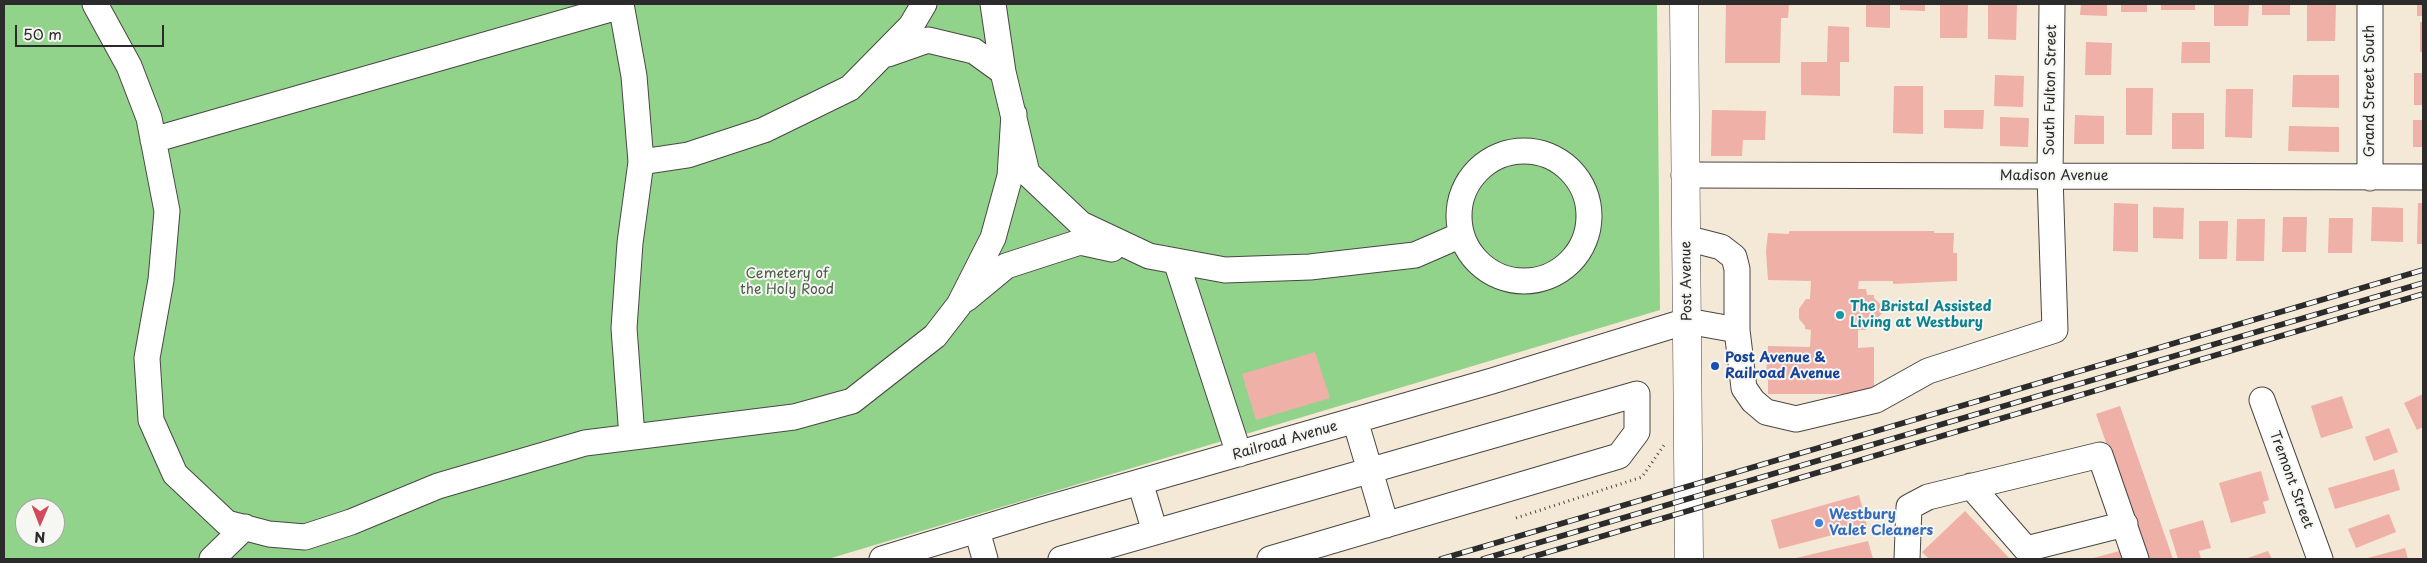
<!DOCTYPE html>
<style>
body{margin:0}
#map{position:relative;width:2427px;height:563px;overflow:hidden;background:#f4e8d6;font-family:"Playpen Sans",sans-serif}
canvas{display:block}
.frame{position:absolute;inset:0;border:5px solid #2b2b2b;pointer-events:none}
.north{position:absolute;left:15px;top:498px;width:50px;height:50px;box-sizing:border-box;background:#f6f6f2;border:1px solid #a5a5a2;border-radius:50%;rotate:181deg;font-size:14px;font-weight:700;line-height:20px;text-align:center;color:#2b2b2b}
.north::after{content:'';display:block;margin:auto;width:18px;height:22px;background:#d1495b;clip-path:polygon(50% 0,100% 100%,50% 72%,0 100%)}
.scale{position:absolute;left:15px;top:25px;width:149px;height:22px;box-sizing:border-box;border:2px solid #2b2b2b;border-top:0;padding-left:6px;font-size:15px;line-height:18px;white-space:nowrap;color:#2b2b2b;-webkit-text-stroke:4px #f6f6f2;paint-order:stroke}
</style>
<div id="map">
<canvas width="2427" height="563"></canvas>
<div class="frame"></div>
<div class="north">N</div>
<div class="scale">50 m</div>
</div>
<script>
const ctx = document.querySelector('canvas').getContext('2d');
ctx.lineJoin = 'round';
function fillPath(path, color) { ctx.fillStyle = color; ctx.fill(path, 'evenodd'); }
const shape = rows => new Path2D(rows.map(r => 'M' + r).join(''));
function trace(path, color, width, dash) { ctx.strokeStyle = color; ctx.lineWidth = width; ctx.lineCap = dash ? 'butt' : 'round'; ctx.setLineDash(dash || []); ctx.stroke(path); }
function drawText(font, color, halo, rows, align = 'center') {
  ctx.font = font + ' "Playpen Sans",sans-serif'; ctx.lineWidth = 4; ctx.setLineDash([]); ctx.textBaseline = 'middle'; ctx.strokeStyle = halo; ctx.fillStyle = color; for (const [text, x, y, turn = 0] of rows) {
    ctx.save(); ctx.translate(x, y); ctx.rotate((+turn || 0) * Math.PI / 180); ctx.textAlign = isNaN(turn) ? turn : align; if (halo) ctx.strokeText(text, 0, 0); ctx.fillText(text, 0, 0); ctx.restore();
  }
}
const green = shape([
 [4,4,1657,4,1660,310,828,559,4,559],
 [25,508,55,508,55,538,25,538]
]);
const building = shape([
 [1726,4,1789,4,1788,18,1781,18,1780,63,1725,63],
 [1866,4,1890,4,1890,28,1866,27],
 [1900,4,1925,4,1925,11,1900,10],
 [1940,4,1968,4,1967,38,1940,38],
 [1988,4,2017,4,2016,40,1988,39],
 [2081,4,2107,4,2107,16,2080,15],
 [2121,4,2147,4,2147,12,2121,12],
 [2161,4,2195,4,2195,10,2161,10],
 [2214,4,2249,4,2248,26,2214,26],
 [2262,4,2290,4,2290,15,2262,15],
 [2307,4,2336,4,2335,41,2307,41],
 [2417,4,2423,4,2423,16,2417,16],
 [2420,22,2423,22,2423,52,2420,52],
 [1828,26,1849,27,1849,62,1840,62,1840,96,1801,95,1801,62,1827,62],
 [2086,42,2112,43,2111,75,2085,75],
 [2182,42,2210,42,2210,63,2181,63],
 [2414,73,2423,73,2423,105,2414,105],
 [1995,75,2024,76,2023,107,1994,106],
 [2293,75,2339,75,2339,108,2292,107],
 [1894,86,1923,86,1923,134,1893,133],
 [2126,88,2153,88,2152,135,2126,135],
 [2226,89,2253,89,2252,138,2225,137],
 [1712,110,1766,111,1765,140,1743,140,1742,156,1711,156],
 [1944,110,1984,110,1983,129,1944,128],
 [2172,113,2204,113,2204,149,2172,149],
 [2075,115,2104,116,2104,144,2074,144],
 [2000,117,2029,118,2028,147,2000,146],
 [2413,120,2423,120,2423,147,2413,147],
 [2289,126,2339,127,2339,152,2288,151],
 [2114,203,2138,204,2138,252,2113,251],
 [2418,203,2423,203,2423,244,2417,244],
 [2153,207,2184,208,2183,239,2153,238],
 [2372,207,2403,208,2403,242,2371,241],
 [2283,217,2307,217,2306,252,2282,252],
 [2329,218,2353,218,2352,253,2328,253],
 [2237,219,2265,219,2264,261,2236,261],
 [2199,221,2228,221,2227,259,2199,259],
 [1789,231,1934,231,1934,233,1954,233,1953,253,1957,253,1957,281,1893,284,1893,281,1859,281,1858,289,1866,289,1867,295,1874,295,1874,298,1886,310,1874,321,1874,325,1867,325,1866,330,1858,330,1858,348,1874,347,1874,394,1768,394,1768,380,1766,376,1768,346,1810,347,1811,330,1805,329,1805,326,1799,319,1799,309,1806,299,1810,299,1811,281,1768,280,1766,251,1768,233,1789,234],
 [1315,352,1330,398,1256,420,1242,374],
 [2423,394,2423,427,2417,430,2404,403],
 [2342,396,2353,428,2321,438,2311,406],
 [2120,406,2173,559,2147,559,2096,414],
 [2389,428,2398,452,2374,461,2365,437],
 [2394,469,2400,490,2335,509,2328,488],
 [2261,471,2269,500,2263,502,2266,513,2231,523,2219,483],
 [1859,495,1867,526,1779,549,1771,520],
 [1965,511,2010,559,1929,559,1922,552],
 [2389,514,2396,532,2356,548,2348,529],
 [2203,520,2211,548,2199,551,2201,559,2178,559,2169,530],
 [1868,541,1873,559,1792,559],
 [2405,548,2408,559,2364,559],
 [2123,550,2125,559,2090,559],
 [2268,551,2272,559,2245,559]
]);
const path = shape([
 [1516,518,1642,477,1664,445]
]);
const minor = shape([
 [95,4,129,66,149,118,167,211,161,280,147,358,151,420,175,474,227,523,269,534,305,537,351,522,438,486,585,443,794,417,852,401,935,336,959,305,993,238,1010,176,1014,114],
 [621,4,634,76,641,162,630,243,624,328,632,437],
 [993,4,1003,72,1027,173,1081,224,1149,256,1225,270,1310,267,1415,255,1461,235],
 [888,54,928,40,974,51,1003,72],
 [153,140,621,6],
 '1459 216a65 65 0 1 1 130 0a65 65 0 1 1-130 0Z',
 [641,162,688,155,764,130,850,88,911,26,924,4],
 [1684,175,2423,177],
 [2370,178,2370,4],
 [1686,238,1721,247,1734,257,1737,269,1737,330],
 [1176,261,1239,454],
 [966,299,1006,266,1080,242,1112,249],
 [2262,400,2320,559],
 [1355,420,1386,525],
 [1140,482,1155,532],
 [1971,486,2026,549,2125,524],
 [977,530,985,559],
 [212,559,245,527],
 [882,559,1042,510,1492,381,1687,321,1737,330,1744,388,1753,401,1766,412,1796,419,1876,400,1928,371,2055,330,2050,176,2052,4],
 [1061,559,1637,394,1637,432,1619,456,1270,559],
 [1907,559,1909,507,1928,497,2100,455,2136,559]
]);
const major = shape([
 [1684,4,1689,559]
]);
const rail = shape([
 [1441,559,2423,270],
 [1483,559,2423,283],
 [1525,559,2423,294]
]);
const markers = [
 [1840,315,5,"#0f9aa8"],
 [1715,366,5,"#1a4fb4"],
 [1819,523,5,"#3f7fe0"]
];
const streetNames = [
 ["South Fulton Street",2051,90,-89],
 ["Grand Street South",2370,91,-90],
 ["Madison Avenue",2054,176],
 ["Post Avenue",1687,281,-91],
 ["Railroad Avenue",1285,441,-16],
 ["Tremont Street",2291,480,70]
];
const parkNames = [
 ["Cemetery of",787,274],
 ["the Holy Rood",787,290]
];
const cultureNames = [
 ["The Bristal Assisted",1850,307],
 ["Living at Westbury",1850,323]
];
const transitNames = [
 ["Post Avenue &",1725,358],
 ["Railroad Avenue",1725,374]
];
const shopNames = [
 ["Westbury",1829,515],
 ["Valet Cleaners",1829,531]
];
fillPath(green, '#92d38b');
fillPath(building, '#efb0a7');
trace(minor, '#494745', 27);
trace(major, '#494745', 29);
trace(path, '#494745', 3, [1, 4]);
trace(minor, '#fff', 25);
trace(major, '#fff', 28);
trace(rail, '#2b2b2b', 5.5);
trace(rail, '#f6f6f2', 4, [11]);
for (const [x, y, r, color] of markers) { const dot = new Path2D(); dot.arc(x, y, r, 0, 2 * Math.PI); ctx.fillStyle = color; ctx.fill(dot); trace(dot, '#f6f6f2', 2); }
drawText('14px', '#2b2b2b', '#f6f6f2', streetNames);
drawText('14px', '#4a5d48', '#f6f6f2', parkNames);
drawText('bold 14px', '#0d838f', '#f6f6f2', cultureNames, 'left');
drawText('bold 14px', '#164399', '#f6f6f2', transitNames, 'left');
drawText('bold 14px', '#366cbe', '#f6f6f2', shopNames, 'left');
</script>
